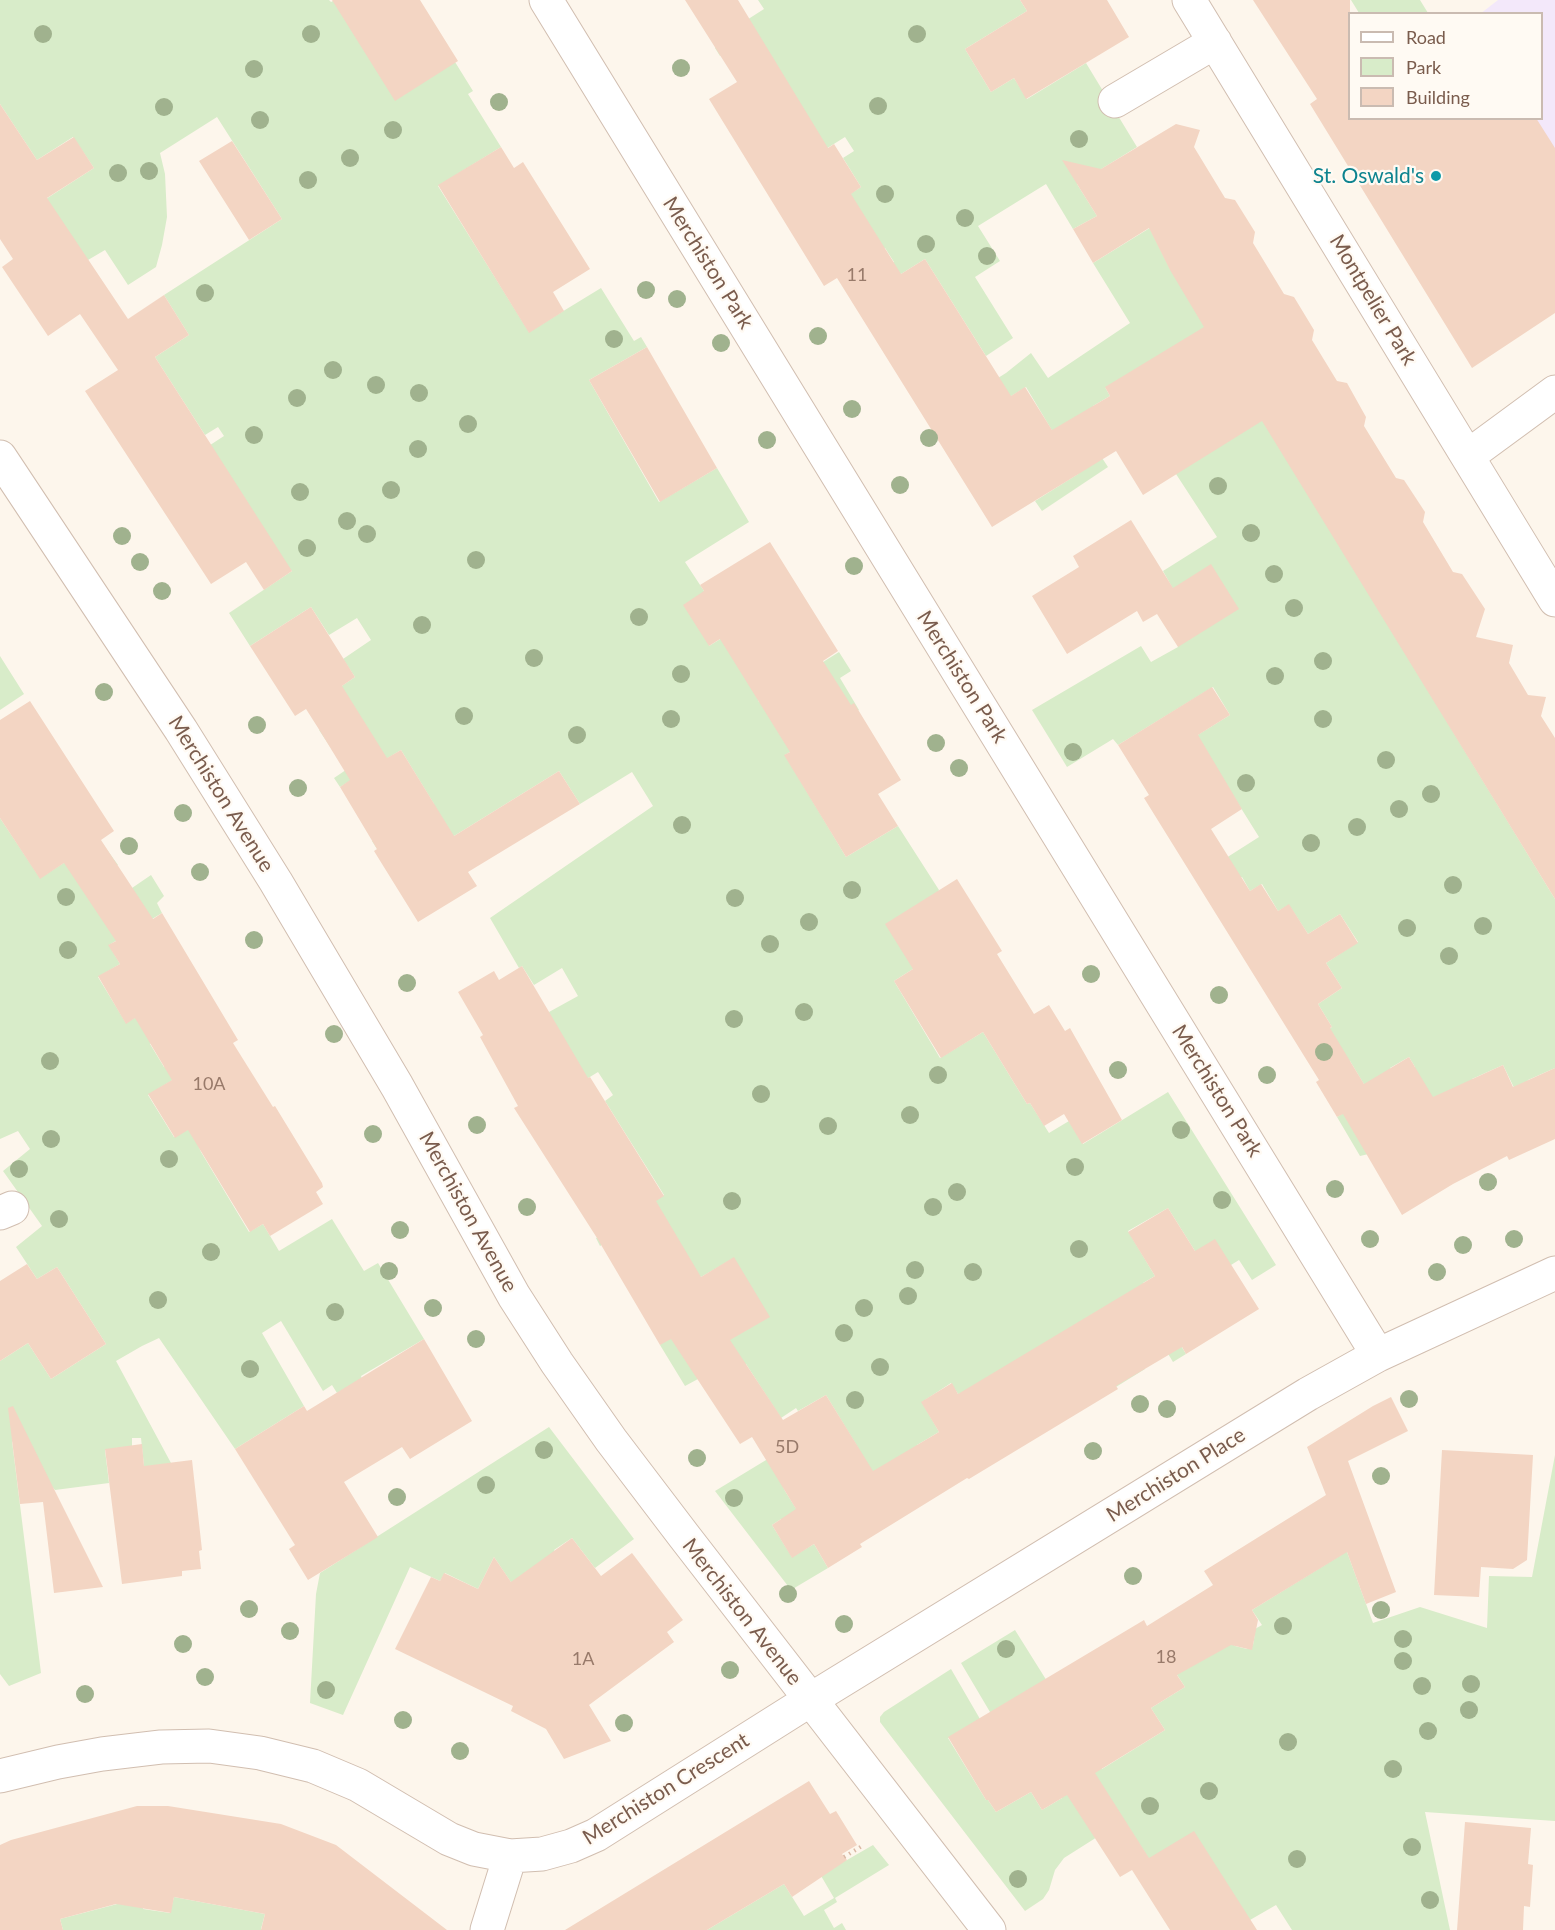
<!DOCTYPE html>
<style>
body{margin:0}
#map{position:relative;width:1555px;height:1930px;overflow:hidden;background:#fdf6ec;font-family:Lato,sans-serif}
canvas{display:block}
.legend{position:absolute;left:1348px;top:12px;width:195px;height:108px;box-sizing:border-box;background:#fffaf3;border:2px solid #cabbb1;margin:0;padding:8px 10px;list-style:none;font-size:18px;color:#7a5c4d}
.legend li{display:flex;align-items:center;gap:12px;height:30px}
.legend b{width:30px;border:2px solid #cabbb1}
</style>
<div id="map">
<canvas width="1555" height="1930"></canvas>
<ul class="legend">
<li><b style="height:8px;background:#fff"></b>Road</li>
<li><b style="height:16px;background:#d8ecc9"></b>Park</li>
<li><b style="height:16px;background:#f3d5c3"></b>Building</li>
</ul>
</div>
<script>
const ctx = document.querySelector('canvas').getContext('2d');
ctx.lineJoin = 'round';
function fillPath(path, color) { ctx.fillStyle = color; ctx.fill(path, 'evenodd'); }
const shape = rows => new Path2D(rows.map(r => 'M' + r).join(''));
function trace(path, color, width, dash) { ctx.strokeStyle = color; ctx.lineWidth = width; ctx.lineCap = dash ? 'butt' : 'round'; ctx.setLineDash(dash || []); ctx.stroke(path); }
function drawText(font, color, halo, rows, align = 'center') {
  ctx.font = font + ' Lato,sans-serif'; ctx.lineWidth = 4.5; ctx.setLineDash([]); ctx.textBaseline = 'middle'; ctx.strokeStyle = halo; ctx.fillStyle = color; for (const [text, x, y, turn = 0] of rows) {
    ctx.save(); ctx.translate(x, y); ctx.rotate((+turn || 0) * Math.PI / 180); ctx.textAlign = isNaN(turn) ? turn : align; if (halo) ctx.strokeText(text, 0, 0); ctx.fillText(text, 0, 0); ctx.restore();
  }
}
const education = shape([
 [1498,0,1555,0,1555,215,1495,119,1542,118,1542,14,1480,14]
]);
const green = shape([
 [0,0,329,0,331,2,335,0,455,62,473,91,468,94,501,147,438,186,529,332,601,288,634,341,641,337,647,347,589,380,659,502,717,468,749,522,685,562,704,591,709,646,730,633,759,702,839,652,851,671,840,678,859,710,785,755,846,857,898,826,939,890,913,969,894,981,940,1058,983,1032,1027,1104,1030,1103,1049,1133,1069,1121,1083,1144,1168,1092,1276,1265,1252,1280,1239,1260,1231,1265,1195,1251,1168,1208,1128,1231,1155,1276,1143,1283,1186,1354,1173,1362,1131,1292,1120,1328,1145,1369,1116,1387,1109,1374,958,1394,951,1383,922,1402,939,1432,917,1445,923,1456,871,1479,857,1446,826,1395,798,1411,796,1408,781,1418,746,1364,705,1390,698,1379,685,1386,660,1345,734,1258,701,1277,618,1235,600,1246,596,1238,664,1195,605,1101,613,1095,598,1072,562,1094,549,1012,578,996,562,968,534,985,522,966,519,968,490,918,653,806,632,772,580,804,559,771,454,836,377,849,372,841,434,804,401,750,340,787,334,778,380,747,333,751,319,730,328,731,324,698,355,677,343,659,371,640,357,618,329,635,311,607,250,646,229,613,292,571,181,464,224,436,218,427,205,435,155,357,189,335,164,295,282,219,217,117,160,153,165,174,167,217,162,245,156,267,128,285,105,250,88,260,35,206,94,168,73,137,37,160,0,104],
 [758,0,1020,0,1027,11,965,49,991,92,1014,78,1027,99,1086,63,1137,147,1077,184,1097,216,1073,229,1046,184,978,226,1000,261,975,277,1013,338,986,356,925,259,869,294,862,282,894,262,885,248,876,254,842,199,861,187,843,158,854,151,845,137,797,167,750,38,720,56,715,48,717,39,764,9],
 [1351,0,1420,0,1428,13,1359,13],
 [1153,226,1455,735,1555,899,1555,1068,1528,1080,1519,1098,1503,1065,1472,1079,1493,1125,1360,1156,1337,1117,1371,1096,1350,1061,1299,1047,1332,1027,1318,1004,1342,988,1326,963,1358,942,1340,914,1308,934,1289,905,1278,911,1262,884,1250,891,1242,877,1238,879,1226,858,1259,837,1196,736,1230,715,1213,687,1118,745,1113,739,1067,767,1032,710,1141,646,1151,662,1178,647,1173,589,1163,571,1217,537,1176,474,1105,387,1110,396,1093,406,1101,418,1083,429,1108,467,1042,511,1035,501,1078,474,1026,387,995,406,927,422,1006,373,1031,353,1048,378,1130,323,1093,263],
 [1409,1057,1415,1067,1403,1089,1390,1068],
 [0,656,24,694,0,710],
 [0,818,40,878,100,840,118,865,82,889,132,888,151,875,164,896,157,903,162,913,109,945,120,964,98,977,126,1023,192,984,206,1008,150,1044,164,1067,189,1051,197,1065,148,1095,174,1137,191,1128,201,1152,249,1232,263,1224,279,1251,332,1219,364,1271,378,1263,424,1339,361,1376,362,1379,337,1393,332,1385,323,1391,281,1321,262,1333,304,1406,235,1449,159,1338,142,1346,116,1361,171,1463,156,1477,144,1466,141,1438,132,1438,132,1446,105,1450,109,1483,55,1490,12,1441,41,1673,9,1686,0,1674,0,1361,28,1343,51,1379,106,1344,57,1267,37,1279,16,1247,42,1226,3,1171,30,1149,18,1131,0,1139],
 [549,1427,634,1539,595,1568,572,1538,554,1550,564,1564,525,1603,494,1557,478,1589,445,1573,440,1581,410,1567,343,1715,310,1703,316,1594,320,1573],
 [1555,1455,1555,1821,1425,1812,1450,1930,1292,1930,1276,1905,1250,1920,1149,1859,1124,1820,1064,1858,1055,1870,1049,1890,1043,1899,1025,1911,880,1722,880,1717,884,1712,951,1669,980,1719,948,1738,986,1800,988,1800,996,1812,1031,1792,1042,1810,1062,1798,990,1712,961,1663,1015,1630,1102,1769,1165,1730,1151,1708,1185,1687,1168,1661,1233,1644,1235,1646,1247,1649,1253,1645,1255,1633,1253,1630,1262,1625,1252,1610,1341,1555,1332,1511,1373,1623,1420,1607,1487,1628,1489,1576,1532,1577],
 [771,1457,785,1491,807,1526,781,1519,772,1525,792,1557,814,1544,828,1568,791,1590,715,1491],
 [873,1845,889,1865,835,1898,837,1902,824,1910,834,1928,842,1923,846,1930,707,1930,784,1884,804,1916,834,1898,817,1869,847,1860],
 [144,1897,143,1909,170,1913,174,1897,265,1914,261,1929,263,1930,63,1930,60,1919]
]);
const building = shape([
 [332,0,420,0,458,61,395,101],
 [685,0,738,0,828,148,834,144,861,187,851,194,901,274,925,259,1011,396,1025,387,1052,430,1110,396,1105,387,1204,327,1170,270,1149,228,1093,263,1073,229,1097,216,1062,160,1101,169,1176,124,1200,130,1194,147,1225,198,1235,200,1255,232,1253,243,1284,294,1294,297,1314,330,1312,340,1337,381,1347,383,1366,417,1364,426,1396,478,1404,480,1425,512,1423,522,1453,572,1462,574,1485,609,1476,637,1513,645,1509,663,1528,695,1546,697,1541,716,1555,738,1555,899,1262,421,1143,495,1116,451,992,527,837,278,824,286,709,99,737,82],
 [1020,0,1107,0,1129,37,1026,99,1014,78,991,92,965,49,1027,11],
 [1253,0,1350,0,1350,118,1536,118,1555,148,1555,313,1472,368,1310,104,1317,99],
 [0,104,37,160,74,137,94,168,47,198,128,319,164,295,189,335,155,357,292,571,264,590,246,562,211,584,85,391,118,370,80,314,48,336,2,267,13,259,0,239],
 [232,141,282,219,249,240,199,161],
 [501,147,514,168,523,162,590,269,553,292,564,311,529,333,438,185],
 [647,347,717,468,660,502,589,380],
 [1131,520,1173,588,1211,564,1239,609,1178,647,1157,614,1143,622,1137,611,1067,654,1032,596,1079,567,1073,556],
 [770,542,838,651,823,661,851,705,854,703,901,780,878,794,898,826,846,857,784,755,790,752,720,639,709,646,683,605,704,591,700,585],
 [311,607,355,677,342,686,387,758,401,750,454,836,559,771,580,804,468,872,477,886,418,922,374,851,377,849,340,787,350,780,320,731,306,709,295,716,250,646],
 [1212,687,1230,715,1198,735,1242,809,1211,829,1250,891,1261,884,1278,911,1289,904,1308,934,1340,914,1358,943,1326,963,1342,988,1318,1004,1332,1027,1330,1028,1364,1084,1409,1057,1433,1097,1503,1065,1513,1087,1555,1068,1555,1139,1509,1160,1507,1156,1453,1184,1402,1215,1343,1114,1337,1117,1316,1082,1319,1080,1144,798,1149,795,1118,745],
 [30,701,114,831,101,840,153,919,162,913,238,1040,233,1043,273,1107,275,1106,322,1183,323,1187,316,1192,323,1204,270,1236,263,1224,250,1232,188,1130,175,1138,148,1094,172,1080,135,1018,126,1024,98,976,120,964,108,945,116,941,64,863,40,879,0,818,0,720],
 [957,879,1002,951,997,954,1034,1014,1049,1005,1065,1031,1070,1028,1122,1120,1082,1144,1064,1114,1044,1126,1030,1103,1027,1104,983,1032,941,1058,894,981,913,969,885,924],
 [522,966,588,1078,590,1077,664,1196,656,1201,701,1277,734,1257,770,1317,730,1340,783,1420,826,1395,873,1471,939,1432,921,1402,952,1383,958,1394,1155,1276,1128,1232,1168,1208,1195,1251,1215,1239,1259,1309,1186,1354,1182,1347,1116,1386,1118,1389,969,1479,967,1478,860,1544,862,1547,828,1568,814,1544,792,1558,772,1525,796,1509,752,1437,740,1444,671,1339,660,1345,597,1238,514,1108,518,1106,480,1037,483,1035,458,992,494,971,499,980],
 [27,1264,37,1279,57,1267,106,1344,51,1379,28,1343,0,1361,0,1281],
 [424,1339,472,1421,410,1459,402,1447,344,1482,378,1537,308,1580,289,1549,295,1545,235,1449,304,1406,307,1411],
 [1391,1397,1408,1431,1348,1461,1396,1592,1366,1604,1347,1552,1252,1610,1258,1620,1252,1650,1231,1645,1177,1675,1185,1687,1151,1708,1165,1730,1095,1773,1149,1858,1194,1831,1257,1930,1170,1930,1132,1870,1120,1877,1067,1795,1042,1810,1031,1792,996,1812,988,1800,986,1800,948,1737,1144,1620,1147,1626,1213,1585,1204,1571,1326,1495,1307,1447,1373,1406],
 [13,1406,53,1487,103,1587,54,1593,43,1502,20,1504,8,1408],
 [142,1444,144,1466,192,1460,202,1550,199,1551,201,1569,182,1571,182,1576,122,1584,105,1449],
 [1442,1450,1533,1455,1527,1560,1513,1569,1481,1567,1479,1597,1434,1595],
 [572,1538,601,1576,632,1553,683,1620,667,1632,674,1642,589,1705,611,1741,564,1759,546,1729,511,1711,513,1706,395,1649,431,1577,440,1581,444,1573,478,1589,494,1557,511,1582],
 [809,1781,830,1814,836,1811,857,1845,842,1854,847,1860,792,1897,784,1884,707,1930,565,1930],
 [137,1806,168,1806,281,1824,336,1845,447,1930,261,1930,265,1914,174,1897,171,1913,116,1904,60,1919,63,1930,0,1930,0,1845,11,1840],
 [1465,1822,1531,1828,1528,1864,1533,1865,1530,1907,1524,1906,1523,1930,1457,1930]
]);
const path = shape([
 [844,1857,862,1846]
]);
const minor = shape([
 [546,0,1378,1355],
 [1189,0,1555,600],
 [1115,101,1215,42],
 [1468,456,1555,392],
 [0,457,181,730,276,882,397,1086,514,1296,557,1363,611,1440,684,1536,989,1930],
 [0,1213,12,1208],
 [0,1776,58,1762,102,1754,161,1747,209,1746,260,1753,313,1766,358,1785,449,1839,474,1849,510,1856,542,1854,571,1846,596,1835,810,1700,1308,1394,1378,1355,1555,1273],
 [487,1930,510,1856]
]);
const trees = [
 [43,34],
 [311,34],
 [917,34],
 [681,68],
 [254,69],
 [499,102],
 [878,106],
 [164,107],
 [260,120],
 [393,130],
 [1079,139],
 [350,158],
 [149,171],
 [118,173],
 [308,180],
 [885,194],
 [965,218],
 [926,244],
 [987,256],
 [646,290],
 [205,293],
 [677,299],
 [818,336],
 [614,339],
 [721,343],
 [333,370],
 [376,385],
 [419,393],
 [297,398],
 [852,409],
 [468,424],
 [254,435],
 [929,438],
 [767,440],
 [418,449],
 [900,485],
 [1218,486],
 [391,490],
 [300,492],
 [347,521],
 [1251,533],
 [367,534],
 [122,536],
 [307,548],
 [476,560],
 [140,562],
 [854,566],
 [1274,574],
 [162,591],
 [1294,608],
 [639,617],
 [422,625],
 [534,658],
 [1323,661],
 [681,674],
 [1275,676],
 [104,692],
 [464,716],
 [671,719],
 [1323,719],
 [257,725],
 [577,735],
 [936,743],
 [1073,752],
 [1386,760],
 [959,768],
 [1246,783],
 [298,788],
 [1431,794],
 [1399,809],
 [183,813],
 [682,825],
 [1357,827],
 [1311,843],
 [129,846],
 [200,872],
 [1453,885],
 [852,890],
 [66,897],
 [735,898],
 [809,922],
 [1483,926],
 [1407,928],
 [254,940],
 [770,944],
 [68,950],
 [1449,956],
 [1091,974],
 [407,983],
 [1219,995],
 [804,1012],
 [734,1019],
 [334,1034],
 [1324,1052],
 [50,1061],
 [1118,1070],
 [938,1075],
 [1267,1075],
 [761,1094],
 [910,1115],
 [477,1125],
 [828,1126],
 [1181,1130],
 [373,1134],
 [51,1139],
 [169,1159],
 [1075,1167],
 [19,1169],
 [1488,1182],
 [1335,1189],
 [957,1192],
 [1222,1200],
 [732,1201],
 [527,1207],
 [933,1207],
 [59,1219],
 [400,1230],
 [1370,1239],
 [1514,1239],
 [1463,1245],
 [1079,1249],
 [211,1252],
 [915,1270],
 [389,1271],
 [973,1272],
 [1437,1272],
 [908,1296],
 [158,1300],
 [433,1308],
 [864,1308],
 [335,1312],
 [844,1333],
 [476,1339],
 [880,1367],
 [250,1369],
 [1409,1399],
 [855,1400],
 [1140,1404],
 [1167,1409],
 [544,1450],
 [1093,1451],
 [697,1458],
 [1381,1476],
 [486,1485],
 [397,1497],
 [734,1498],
 [1133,1576],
 [788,1594],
 [249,1609],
 [1381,1610],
 [844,1624],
 [1283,1626],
 [290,1631],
 [1403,1639],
 [183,1644],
 [1006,1649],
 [1403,1661],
 [730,1670],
 [205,1677],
 [1471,1684],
 [1422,1686],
 [326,1690],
 [85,1694],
 [1469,1710],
 [403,1720],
 [624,1723],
 [1428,1731],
 [1288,1742],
 [460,1751],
 [1393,1769],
 [1209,1791],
 [1150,1806],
 [1412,1847],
 [1297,1859],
 [1018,1879],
 [1430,1900]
];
const markers = [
 [1436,176,6,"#0f9aa8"]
];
const numberNames = [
 ["11",857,275],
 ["10A",209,1084],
 ["5D",787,1447],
 ["18",1166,1657],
 ["1A",583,1659]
];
const cultureNames = [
 ["St. Oswald's",1424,176]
];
const streetNames = [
 ["Merchiston Park",708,263,58],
 ["Montpelier Park",1373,300,59],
 ["Merchiston Park",962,677,58],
 ["Merchiston Avenue",221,794,58],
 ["Merchiston Park",1217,1091,58],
 ["Merchiston Avenue",468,1212,61],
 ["Merchiston Place",1176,1475,-32],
 ["Merchiston Avenue",742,1612,52],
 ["Merchiston Crescent",666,1789,-32]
];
fillPath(education, '#f3e8fa');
fillPath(green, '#d8ecc9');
fillPath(building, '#f3d5c3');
trace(minor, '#d1beb0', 35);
trace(path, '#d9b8a5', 4, [1.5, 4.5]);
trace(minor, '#fff', 33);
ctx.fillStyle = '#a0b28e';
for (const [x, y] of trees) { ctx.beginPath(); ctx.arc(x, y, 9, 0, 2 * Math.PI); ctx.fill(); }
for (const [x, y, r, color] of markers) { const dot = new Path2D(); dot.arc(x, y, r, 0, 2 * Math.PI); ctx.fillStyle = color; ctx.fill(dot); trace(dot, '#fffaf3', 2); }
drawText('18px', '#987a6a', null, numberNames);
drawText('21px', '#0d838f', '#fffaf3', cultureNames, 'right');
drawText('21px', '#7a5c4d', '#fffaf3', streetNames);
</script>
